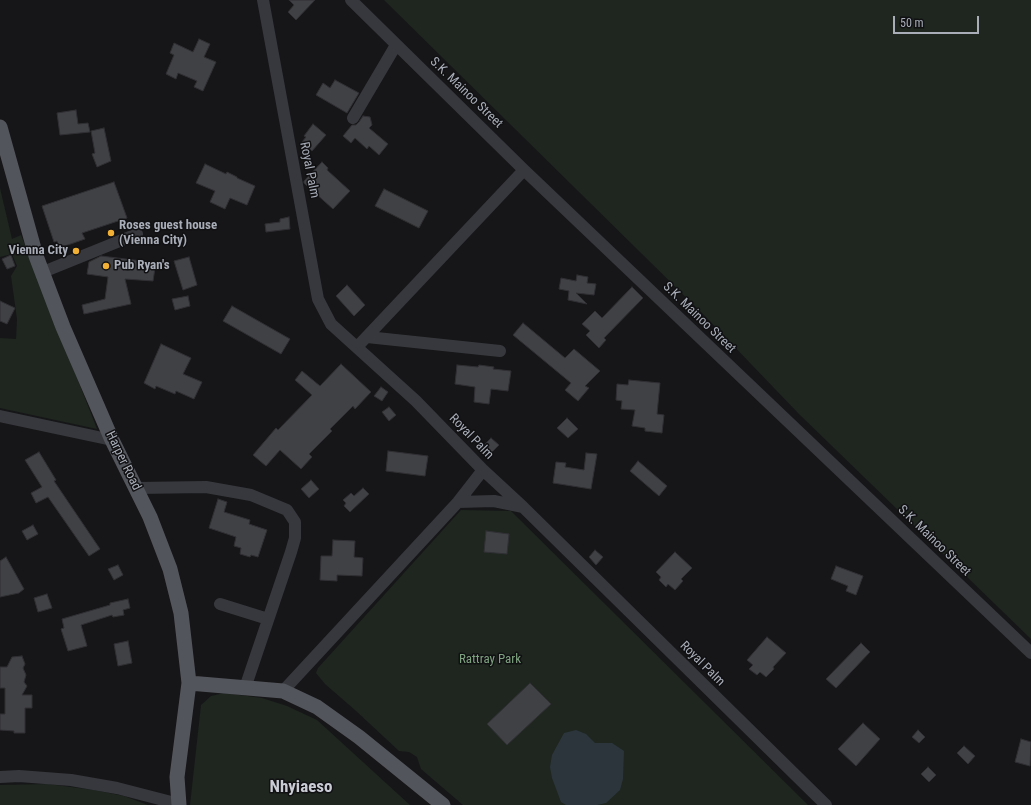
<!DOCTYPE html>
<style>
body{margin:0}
#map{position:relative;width:1031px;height:805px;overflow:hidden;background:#161618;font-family:"Roboto Condensed",sans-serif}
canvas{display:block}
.scale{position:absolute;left:893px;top:16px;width:86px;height:18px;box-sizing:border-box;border:2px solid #a8adb8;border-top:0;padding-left:5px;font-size:12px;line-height:14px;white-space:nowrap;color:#a8adb8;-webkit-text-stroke:3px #111113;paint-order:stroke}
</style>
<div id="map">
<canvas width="1031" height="805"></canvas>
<div class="scale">50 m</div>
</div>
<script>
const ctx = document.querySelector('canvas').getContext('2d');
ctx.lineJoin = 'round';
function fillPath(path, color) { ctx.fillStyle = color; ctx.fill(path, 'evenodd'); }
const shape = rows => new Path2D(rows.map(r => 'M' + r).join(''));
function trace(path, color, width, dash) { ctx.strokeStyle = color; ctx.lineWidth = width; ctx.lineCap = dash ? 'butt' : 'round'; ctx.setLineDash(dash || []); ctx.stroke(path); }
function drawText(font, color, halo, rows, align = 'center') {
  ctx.font = font + ' "Roboto Condensed",sans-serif'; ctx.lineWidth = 3; ctx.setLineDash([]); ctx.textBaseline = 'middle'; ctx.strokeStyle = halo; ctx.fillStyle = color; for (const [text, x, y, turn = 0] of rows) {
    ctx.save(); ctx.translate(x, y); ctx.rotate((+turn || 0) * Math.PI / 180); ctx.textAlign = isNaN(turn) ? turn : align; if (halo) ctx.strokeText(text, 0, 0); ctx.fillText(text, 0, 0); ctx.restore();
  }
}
const green = shape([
 [384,0,1031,0,1031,639,799,414,703,314],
 [0,188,12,239,21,235,97,429,0,408,0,338,16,339,17,319,11,276,17,266,12,254,0,257],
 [461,510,511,511,808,805,463,805,421,769,417,757,409,752,399,751,355,710,325,684,316,673,318,668],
 [224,693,262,698,287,706,317,720,410,805,190,805,201,705,211,696],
 [48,784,94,790,124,796,148,805,0,805,0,785]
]);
const water = shape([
 [576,730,586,734,595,743,612,743,624,751,623,779,620,790,606,803,597,805,566,805,561,802,552,778,550,767,552,755,564,733]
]);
const building = shape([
 [289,0,315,0,296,20,288,12,294,5,289,0],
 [199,39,210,44,204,57,216,62,203,91,194,87,197,81,178,73,176,79,166,74,174,55,170,53,174,43,193,52,199,39],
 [335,80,359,93,347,113,316,95,323,83,330,88,335,80],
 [76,110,78,124,88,123,90,132,60,135,57,113,76,110],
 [363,116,370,117,372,125,369,128,388,144,379,155,369,146,367,149,355,138,351,143,343,136,352,125,356,125,359,122,363,116],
 [313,124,326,135,312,151,302,142,306,137,304,136,313,124],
 [104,128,111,161,97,167,92,154,95,153,91,131,104,128],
 [322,162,328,168,327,170,350,191,333,209,304,183,304,181,322,162],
 [205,164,226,174,227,172,237,177,237,178,255,186,247,205,230,198,225,209,210,202,215,191,196,183,205,164],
 [114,182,127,218,82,233,85,239,59,248,57,241,54,242,42,206,114,182],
 [384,189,428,211,419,228,375,206,384,189],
 [289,217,290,229,266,232,265,224,280,222,280,219,289,217],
 [11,255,15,266,7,269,2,259,11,255],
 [101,256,142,261,141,266,155,268,153,281,125,279,131,304,84,314,82,305,105,299,108,277,87,274,89,262,101,256],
 [189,257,197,285,183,290,174,261,189,257],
 [577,275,588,277,587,283,596,284,594,295,576,293,587,304,568,300,569,291,559,289,561,278,576,281,577,275],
 [347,285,365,305,354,316,336,296,347,285],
 [632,287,643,298,604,338,606,340,599,348,586,335,590,331,582,324,595,311,602,318,632,287],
 [188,296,190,306,175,310,172,299,188,296],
 [0,301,15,308,7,324,0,321,0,301],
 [232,306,290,339,281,354,223,321,232,306],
 [523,323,565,358,574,349,600,371,585,386,589,388,578,401,565,390,571,383,513,335,523,323],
 [161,344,191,358,183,374,202,382,194,399,176,391,175,394,156,386,155,389,144,383,161,344],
 [341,364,371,392,355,409,353,406,330,429,332,431,309,454,312,457,301,469,280,450,266,466,253,455,276,428,278,430,312,395,295,380,302,371,320,386,341,364],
 [457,365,478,367,479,365,494,367,493,369,511,371,508,391,491,389,489,404,474,402,475,387,455,384,457,365],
 [629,380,660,383,657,414,664,415,662,433,645,431,645,428,632,426,635,410,621,409,622,401,616,400,617,384,628,385,629,380],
 [381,387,388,392,382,401,374,396,381,387],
 [389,407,396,415,389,421,382,412,389,407],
 [567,418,578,429,568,438,557,428,567,418],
 [491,438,499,445,491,453,483,446,491,438],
 [388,451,428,456,425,476,386,471,388,451],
 [39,452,56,480,54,481,100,549,89,556,48,497,36,503,31,493,42,487,25,460,39,452],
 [586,453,597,454,591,489,553,483,556,462,566,463,565,467,584,470,586,453],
 [638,461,667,486,659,496,630,471,638,461],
 [311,480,319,489,309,498,301,489,311,480],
 [363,488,369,494,350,512,344,506,346,503,343,500,351,493,354,496,363,488],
 [218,499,227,502,224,512,250,520,249,524,267,530,258,557,251,555,250,557,240,554,241,548,234,546,236,537,209,528,218,499],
 [33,525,38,534,27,540,22,531,33,525],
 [486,531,509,534,507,554,484,552,486,531],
 [333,540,355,541,354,557,363,558,362,576,337,575,337,581,320,580,321,556,332,556,333,540],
 [595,550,603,557,596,565,589,557,595,550],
 [675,552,692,568,681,579,683,581,675,590,668,584,666,587,659,580,661,577,656,572,675,552],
 [6,557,24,589,19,593,0,597,0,561,6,557],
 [118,565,123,575,114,580,108,569,118,565],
 [836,566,863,576,856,595,846,591,848,586,831,579,836,566],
 [47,594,52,608,38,612,34,598,47,594],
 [128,599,130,608,123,610,124,615,113,617,112,615,81,625,87,646,68,651,61,629,64,628,62,619,110,605,110,603,128,599],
 [767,637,786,653,773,667,774,669,766,677,760,672,757,675,749,669,753,665,747,660,767,637],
 [128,641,132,663,118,666,114,644,128,641],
 [861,643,870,652,836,688,826,679,861,643],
 [22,656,25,664,23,668,26,675,24,682,27,686,22,695,32,695,32,708,25,708,25,733,14,733,14,731,0,730,0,714,5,714,5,688,0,688,0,667,7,667,12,657,22,656],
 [530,683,551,704,507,745,487,724,530,683],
 [863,723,880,739,856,766,838,749,863,723],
 [918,730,925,737,919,743,912,737,918,730],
 [1021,739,1031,742,1030,766,1015,762,1021,739],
 [964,746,975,756,968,764,957,753,964,746],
 [928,767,936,775,929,782,921,774,928,767]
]);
const minor = shape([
 [263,0,318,299,331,324,416,401,483,470,523,507,826,805],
 [351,0,524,170,1031,653],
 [353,118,396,45],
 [43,272,137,234],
 [367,337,500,351],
 [357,347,524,170],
 [0,416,112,440],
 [136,488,206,487,251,495,287,510,295,522,295,538,291,552,245,688],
 [458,502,494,501,523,507],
 [220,604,268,619],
 [283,691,458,502,483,470],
 [0,777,19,776,71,780,117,788,179,804]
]);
const major = shape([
 [0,127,36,256,63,327,112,440,150,517,170,569,181,613,189,683,177,777,179,805],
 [189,683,283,691,317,707,359,737,443,805]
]);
const markers = [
 [111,233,4,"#f2b134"],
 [76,251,4,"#f2b134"],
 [106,266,4,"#f2b134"]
];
const streetNames = [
 ["S.K. Mainoo Street",466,93,44],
 ["Royal Palm",309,170,79],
 ["S.K. Mainoo Street",699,318,44],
 ["Royal Palm",471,437,46],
 ["Harper Road",123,461,64],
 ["S.K. Mainoo Street",934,541,44],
 ["Royal Palm",702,664,45]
];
const poiNames = [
 ["Roses guest house",119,226],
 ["(Vienna City)",119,241],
 ["Vienna City",68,251,"right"],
 ["Pub Ryan's",114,266]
];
const parkNames = [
 ["Rattray Park",490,660]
];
const districtNames = [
 ["Nhyiaeso",301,788]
];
fillPath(green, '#1e261f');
fillPath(water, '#2c353c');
fillPath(building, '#404145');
trace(building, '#303034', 1);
trace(minor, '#37383d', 12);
trace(major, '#53555c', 15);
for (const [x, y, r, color] of markers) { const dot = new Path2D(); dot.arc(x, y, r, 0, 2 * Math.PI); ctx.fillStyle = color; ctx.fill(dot); trace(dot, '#111113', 1.5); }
drawText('13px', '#a8adb8', '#111113', streetNames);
drawText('bold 13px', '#a8adb8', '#111113', poiNames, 'left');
drawText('13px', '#7fa381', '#111113', parkNames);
drawText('bold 17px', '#c9ccd4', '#111113', districtNames);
</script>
